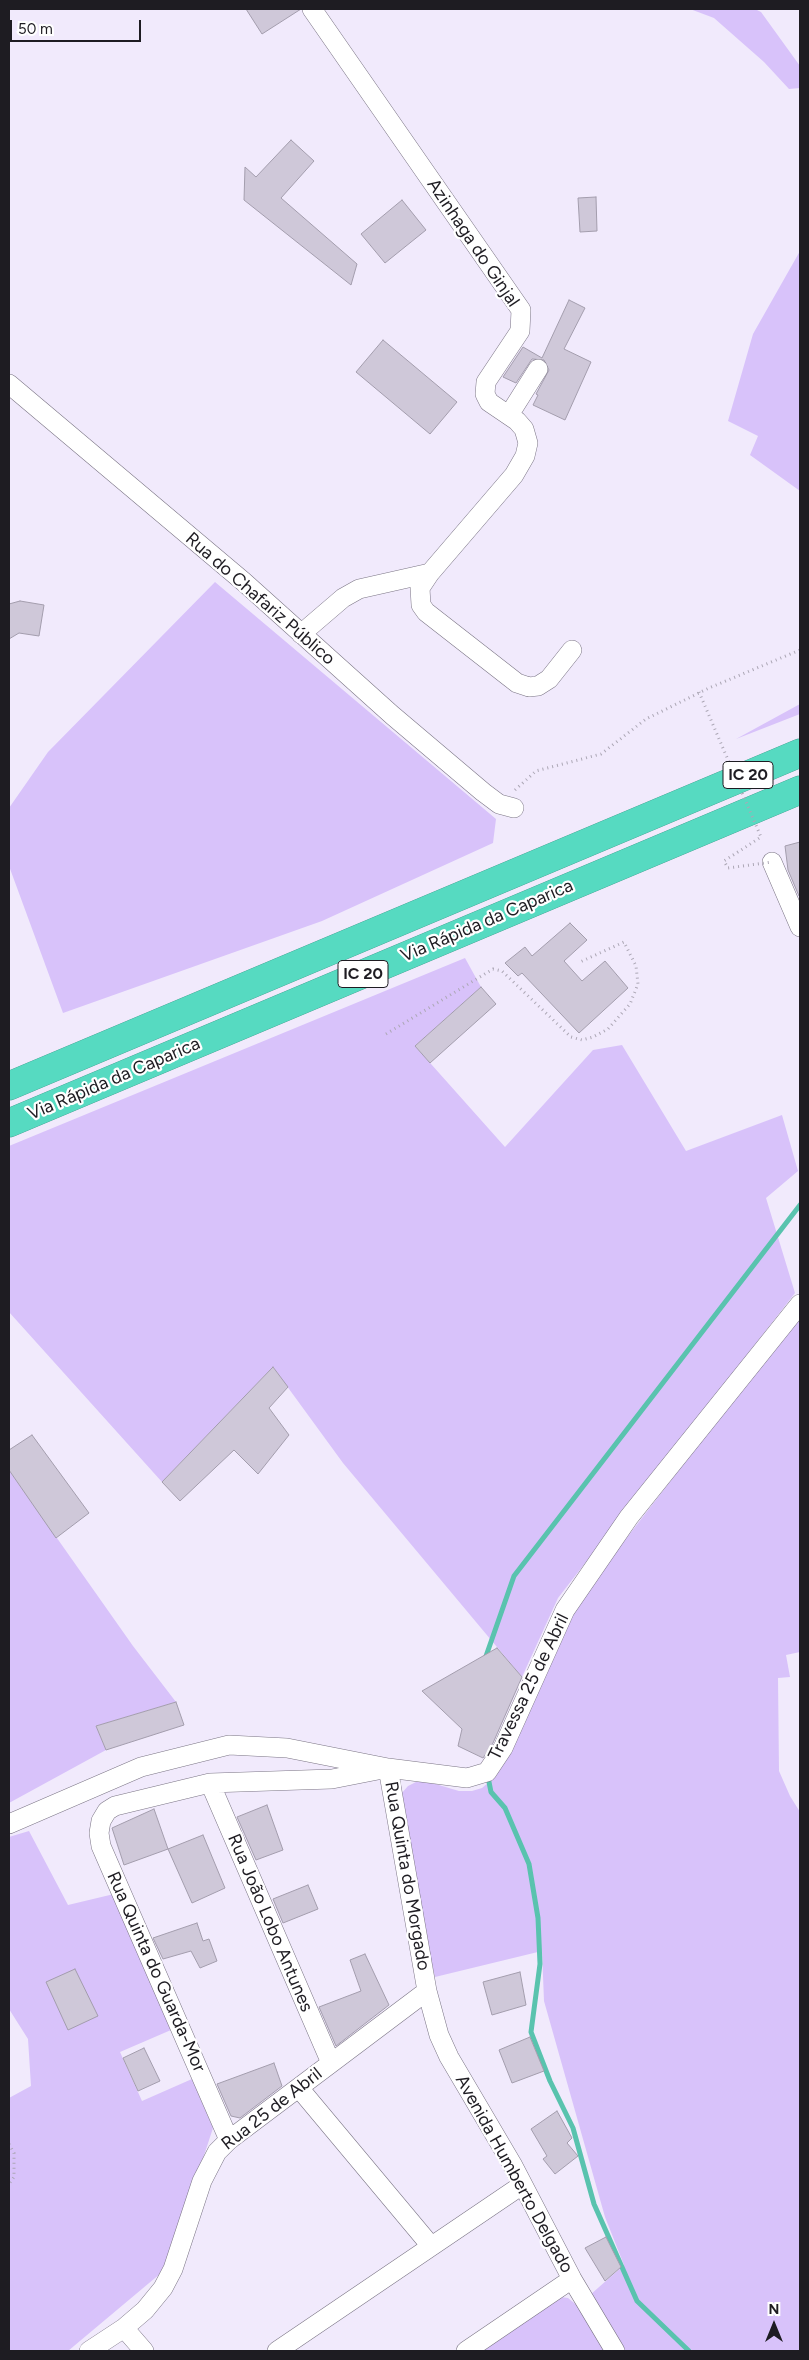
<!DOCTYPE html>
<meta charset="utf-8">
<style>
body{margin:0}
#map{position:relative;width:809px;height:2360px;overflow:hidden;background:#f1eafc;font-family:Figtree,sans-serif}
canvas{display:block}
.frame{position:absolute;inset:0;border:10px solid #1e1c22;pointer-events:none}
.north{position:absolute;left:749px;top:2300px;width:50px;height:50px;-webkit-text-stroke:4px #fff;paint-order:stroke;rotate:0deg;font-size:14px;font-weight:700;line-height:20px;text-align:center;color:#1e1c22}
.north::after{content:'';display:block;margin:auto;width:18px;height:22px;background:#1e1c22;clip-path:polygon(50% 0,100% 100%,50% 72%,0 100%)}
.scale{position:absolute;left:10px;top:20px;width:131px;height:22px;box-sizing:border-box;border:2px solid #1e1c22;border-top:0;padding-left:6px;font-size:15px;line-height:18px;white-space:nowrap;color:#1e1c22;-webkit-text-stroke:4px #fff;paint-order:stroke}
</style>
<div id="map">
<canvas width="809" height="2360"></canvas>
<div class="frame"></div>
<div class="north">N</div>
<div class="scale">50 m</div>
</div>
<script>
const ctx = document.querySelector('canvas').getContext('2d');
ctx.lineJoin = 'round';
function fillPath(path, color) { ctx.fillStyle = color; ctx.fill(path, 'evenodd'); }
const shape = rows => new Path2D(rows.map(r => 'M' + r).join(''));
function trace(path, color, width, dash) { ctx.strokeStyle = color; ctx.lineWidth = width; ctx.lineCap = dash ? 'butt' : 'round'; ctx.setLineDash(dash || []); ctx.stroke(path); }
function drawText(font, color, halo, rows, align = 'center') {
  ctx.font = font + ' Figtree,sans-serif'; ctx.lineWidth = 4.5; ctx.setLineDash([]); ctx.textBaseline = 'middle'; ctx.strokeStyle = halo; ctx.fillStyle = color; for (const [text, x, y, turn = 0] of rows) {
    ctx.save(); ctx.translate(x, y); ctx.rotate((+turn || 0) * Math.PI / 180); ctx.textAlign = isNaN(turn) ? turn : align; if (halo) ctx.strokeText(text, 0, 0); ctx.fillText(text, 0, 0); ctx.restore();
  }
}
const green = shape([
 [690,9,755,9,761,12,800,66,800,88,789,89,764,62,714,18],
 [800,251,800,491,750,455,758,436,728,421,753,334],
 [215,582,496,819,493,843,322,921,63,1013,9,866,9,808,48,752],
 [800,704,800,714,736,739],
 [465,958,481,987,415,1046,505,1147,593,1050,622,1045,686,1151,782,1115,798,1171,766,1198,795,1293,558,1598,522,1677,343,1463,273,1367,162,1482,9,1312,9,1146],
 [800,1313,800,1652,786,1655,790,1677,778,1678,779,1771,790,1796,800,1812,800,2351,622,2351,590,2295,624,2265,605,2217,544,2001,542,1951,435,1977,402,1836,401,1794,408,1786,418,1781,432,1783,459,1791,472,1791,482,1788,496,1776,578,1601],
 [9,1470,133,1646,176,1702,96,1726,106,1750,9,1803],
 [29,1831,68,1905,114,1894,171,2030,120,2052,142,2101,192,2079,213,2128,167,2268,68,2351,9,2351,9,2098,31,2086,28,2039,9,2009,9,1837],
 [560,2297,568,2298,579,2307,606,2351,480,2351]
]);
const stream = shape([
 [485,1659,514,1576,800,1205],
 [488,1777,491,1792,505,1808,529,1864,538,1918,540,1964,531,2032,550,2081,573,2128,594,2204,637,2301,689,2351]
]);
const building = shape([
 [246,9,301,9,262,34,246,9],
 [291,140,314,161,281,198,357,264,351,285,244,200,245,167,256,177,291,140],
 [596,197,597,231,580,232,578,198,596,197],
 [402,200,426,230,385,263,361,234,402,200],
 [569,300,585,308,564,349,591,362,565,420,533,405,538,395,536,394,549,370,544,360,532,359,516,383,503,377,523,347,542,358,569,300],
 [383,340,457,402,430,434,356,372,383,340],
 [20,601,44,605,39,636,19,633,9,639,9,604,20,601],
 [800,842,800,896,799,896,788,870,785,846,800,842],
 [570,923,587,940,564,961,582,981,605,961,628,988,579,1033,522,973,518,976,505,963,525,947,532,956,570,923],
 [481,987,496,1004,430,1063,415,1046,481,987],
 [273,1367,288,1387,269,1408,289,1435,258,1474,234,1450,180,1501,162,1482,273,1367],
 [32,1435,89,1513,56,1538,9,1470,9,1450,32,1435],
 [497,1648,522,1677,493,1743,483,1758,458,1746,462,1729,422,1691,497,1648],
 [176,1702,184,1725,106,1750,96,1726,176,1702],
 [267,1805,283,1850,256,1860,237,1817,267,1805],
 [154,1809,168,1849,124,1865,112,1828,154,1809],
 [203,1835,225,1888,192,1903,168,1849,203,1835],
 [308,1885,318,1909,283,1923,273,1899,308,1885],
 [197,1923,203,1941,209,1939,217,1961,200,1968,191,1951,163,1959,153,1938,197,1923],
 [365,1954,389,2005,336,2046,319,2007,361,1991,350,1960,365,1954],
 [75,1969,98,2016,68,2030,46,1982,75,1969],
 [520,1972,526,2005,492,2015,483,1982,520,1972],
 [530,2037,544,2071,512,2083,499,2050,530,2037],
 [144,2048,160,2081,138,2091,123,2058,144,2048],
 [274,2063,282,2086,240,2118,231,2116,217,2084,274,2063],
 [557,2111,572,2138,567,2143,578,2156,555,2174,543,2159,547,2156,531,2129,557,2111],
 [606,2237,621,2267,605,2281,585,2248,606,2237]
]);
const path = shape([
 [515,790,536,771,601,754,646,719,709,688,800,650],
 [386,1034,493,969,502,971,571,1037,582,1040,593,1037,608,1029,630,1004,638,984,636,966,624,942,580,962],
 [9,2144,14,2153,14,2177,9,2184]
]);
const minor = shape([
 [312,9,521,310,520,331,486,382,485,394,489,402,517,421,524,429,528,443,525,456,514,475,430,573,420,588,421,605,426,612,517,683,529,687,538,686,549,679,572,650],
 [9,384,244,582,392,715,483,792,499,804,514,808],
 [509,415,538,369],
 [301,634,343,598,359,589,430,573],
 [772,862,800,927],
 [210,1783,331,2063],
 [9,1824,141,1767,229,1745,287,1748,388,1768,467,1778,487,1772,503,1748,565,1610,629,1517,800,1304],
 [299,2088,431,2246],
 [229,2140,101,1846,99,1833,101,1821,107,1811,115,1806,210,1783,332,1779,388,1768,427,1991,439,2035,449,2057,512,2164,572,2279,615,2351],
 [124,2328,144,2351],
 [89,2351,124,2328,145,2310,163,2288,173,2269,202,2181,217,2152,229,2140,427,1991],
 [277,2351,522,2185],
 [466,2351,572,2279]
]);
const highway = shape([
 [9,1086,800,753],
 [9,1123,800,790]
]);
const pathBridge = shape([
 [699,692,761,837,724,861,728,868,772,862]
]);
const shields = [
 [748,775,50],
 [363,974,50]
];
const shieldNames = [
 ["IC 20",748,775],
 ["IC 20",363,974]
];
const streetNames = [
 ["Azinhaga do Ginjal",473,243,56],
 ["Rua do Chafariz Público",260,599,41],
 ["Via Rápida da Caparica",487,921,-23],
 ["Via Rápida da Caparica",114,1079,-23],
 ["Travessa 25 de Abril",529,1687,-64],
 ["Rua Quinta do Morgado",407,1876,80],
 ["Rua João Lobo Antunes",270,1923,67],
 ["Rua Quinta do Guarda-Mor",156,1972,66],
 ["Rua 25 de Abril",272,2109,-38],
 ["Avenida Humberto Delgado",514,2174,61]
];
fillPath(green, '#d8c2fa');
trace(stream, '#59c3ae', 5);
fillPath(building, '#cfc8d9');
trace(building, '#a39dad', 1);
trace(minor, '#7b7585', 20);
trace(highway, '#429889', 29);
trace(path, '#aca7b5', 3, [1, 4]);
trace(minor, '#fff', 19);
trace(highway, '#56dac1', 28);
trace(pathBridge, '#aca7b5', 3, [1, 4]);
for (const [x, y, w] of shields) { const box = new Path2D(); box.roundRect(x - w / 2, y - 13.5, w, 27, 4); ctx.fillStyle = '#fff'; ctx.fill(box); trace(box, '#1e1c22', 1); }
drawText('bold 16px', '#1e1c22', null, shieldNames);
drawText('18px', '#1e1c22', '#fff', streetNames);
</script>
